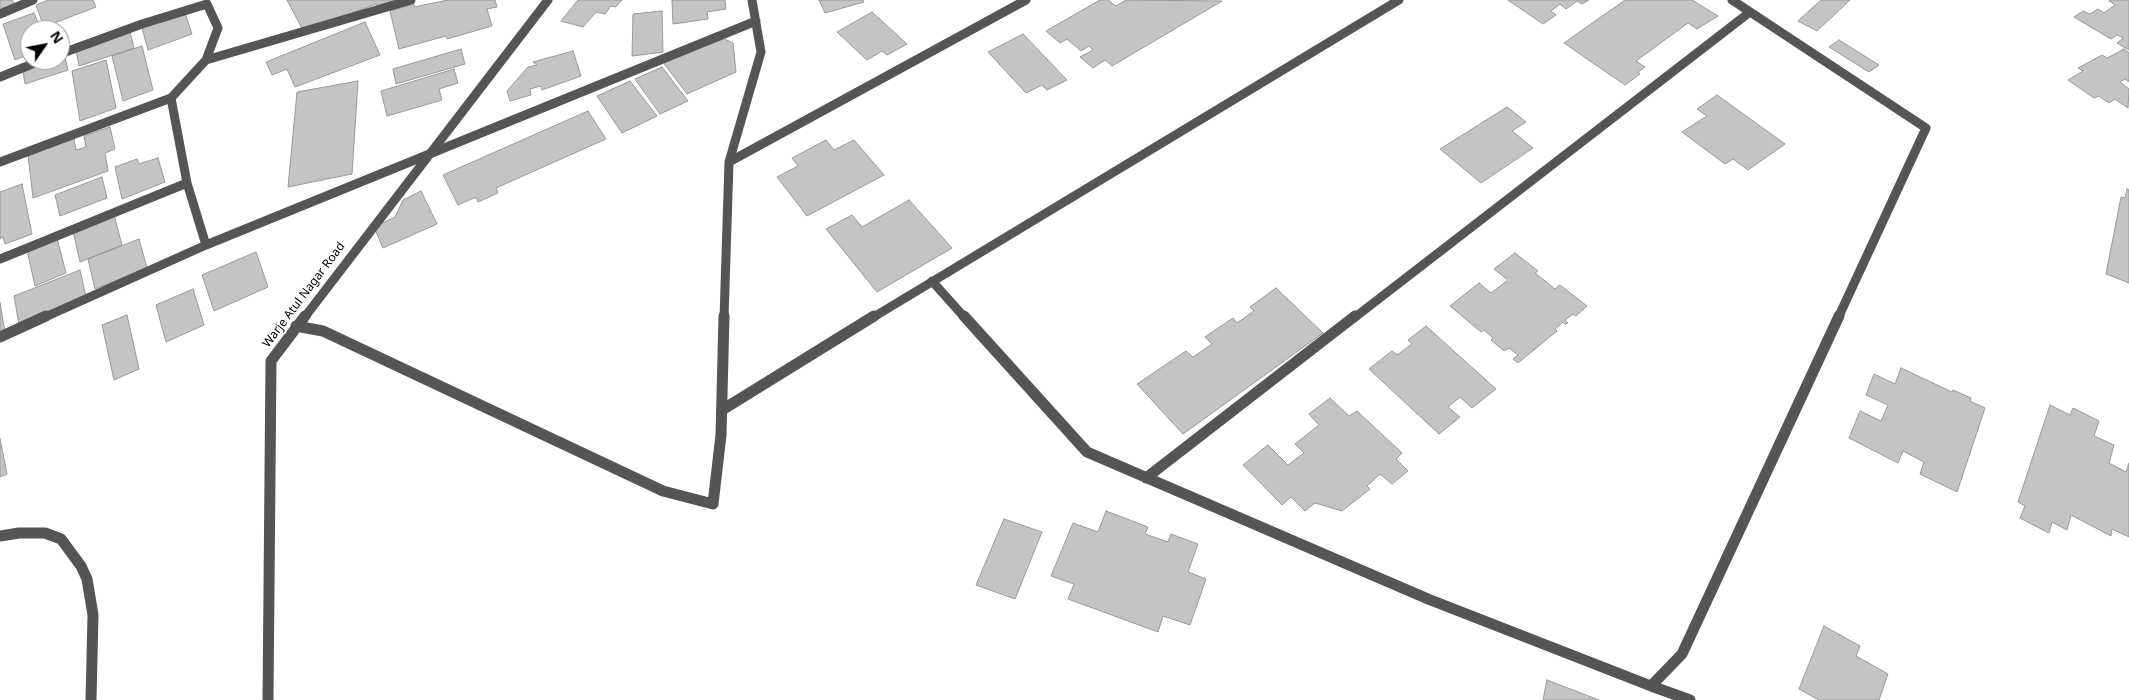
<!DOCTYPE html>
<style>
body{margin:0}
#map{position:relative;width:2129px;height:700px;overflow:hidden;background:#fff;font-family:"Noto Sans",sans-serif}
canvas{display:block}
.north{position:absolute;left:20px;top:20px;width:50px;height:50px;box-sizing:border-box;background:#fff;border:1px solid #999;border-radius:50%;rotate:57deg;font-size:14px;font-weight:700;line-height:20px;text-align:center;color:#000}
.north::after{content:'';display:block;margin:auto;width:18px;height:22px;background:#000;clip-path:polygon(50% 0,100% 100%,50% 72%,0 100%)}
</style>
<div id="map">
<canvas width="2129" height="700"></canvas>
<div class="north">N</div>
</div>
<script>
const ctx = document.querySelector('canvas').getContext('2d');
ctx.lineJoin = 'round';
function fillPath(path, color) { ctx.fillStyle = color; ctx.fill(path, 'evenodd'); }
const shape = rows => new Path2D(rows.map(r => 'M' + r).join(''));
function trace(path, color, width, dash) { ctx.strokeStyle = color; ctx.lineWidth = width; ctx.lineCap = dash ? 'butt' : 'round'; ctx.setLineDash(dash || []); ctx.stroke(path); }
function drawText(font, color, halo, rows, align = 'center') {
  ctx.font = font + ' "Noto Sans",sans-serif'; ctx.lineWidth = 4; ctx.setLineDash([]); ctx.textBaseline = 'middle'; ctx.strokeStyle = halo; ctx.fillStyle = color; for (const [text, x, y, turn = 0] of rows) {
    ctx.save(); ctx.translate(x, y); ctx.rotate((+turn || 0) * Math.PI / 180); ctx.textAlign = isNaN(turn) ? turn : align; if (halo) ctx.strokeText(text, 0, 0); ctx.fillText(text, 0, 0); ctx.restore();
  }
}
const building = shape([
 [0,0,12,0,16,6,0,13,0,0],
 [48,0,93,0,96,7,44,27,36,5,48,0],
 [287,0,399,0,378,8,376,4,304,32,287,0],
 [448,0,495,0,497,7,487,9,492,26,447,39,446,36,399,49,390,11,414,4,414,7,448,0],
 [578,0,622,0,616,7,611,6,605,14,596,12,583,27,561,21,578,0],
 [672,0,725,0,726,9,707,12,708,19,673,24,672,0],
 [819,0,863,0,864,2,825,13,819,0],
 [1100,0,1108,0,1116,6,1126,0,1222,1,1112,66,1105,60,1093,68,1080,57,1093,50,1089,46,1081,51,1067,39,1060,43,1046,31,1100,0],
 [1508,0,1589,0,1582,4,1577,1,1566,9,1560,4,1551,11,1556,15,1543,24,1508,0],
 [1625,0,1692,0,1718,16,1697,29,1688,23,1636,61,1645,67,1638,72,1640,74,1625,85,1564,43,1625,0],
 [1821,0,1850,0,1817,31,1798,21,1821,0],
 [2110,0,2129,0,2129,50,2117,43,2123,38,2117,35,2111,39,2074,17,2083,11,2090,14,2098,9,2104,13,2115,5,2109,1,2110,0],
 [662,11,663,52,632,56,633,14,662,11],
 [872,12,907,44,887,55,882,51,867,60,837,32,872,12],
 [34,13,41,30,30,30,30,54,15,60,3,24,34,13],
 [185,13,192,34,148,50,142,28,185,13],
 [365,22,380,55,295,87,287,69,272,75,266,62,365,22],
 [130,32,134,48,79,66,76,50,130,32],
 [1023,34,1067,80,1047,90,1042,85,1026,93,988,52,1023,34],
 [718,36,733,43,736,72,687,94,663,62,718,36],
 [1839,40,1879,65,1869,72,1829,47,1839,40],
 [142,46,153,90,123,101,112,56,142,46],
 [461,49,465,64,396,84,393,69,461,49],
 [2124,49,2129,53,2129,82,2125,79,2120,82,2129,89,2128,108,2115,99,2109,103,2099,96,2094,98,2068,80,2083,71,2078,68,2102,55,2107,58,2124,49],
 [573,51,581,76,542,90,541,86,530,89,531,95,510,101,507,91,528,67,537,65,533,62,573,51],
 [65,57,68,70,25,84,23,71,65,57],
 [106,60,116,108,80,121,72,71,106,60],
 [662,67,688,101,660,114,635,79,662,67],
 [454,69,458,83,439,89,442,100,387,116,381,91,454,69],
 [358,81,352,174,288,187,297,92,358,81],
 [630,81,657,116,622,133,597,96,630,81],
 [1717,95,1785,144,1748,170,1733,159,1725,164,1682,132,1707,116,1697,109,1717,95],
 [1507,107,1526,122,1512,131,1533,148,1481,183,1440,149,1507,107],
 [588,111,606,139,496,188,498,193,478,202,476,197,458,205,443,175,588,111],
 [110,127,115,149,105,153,108,171,33,198,28,155,74,139,76,150,86,147,84,136,110,127],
 [826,140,834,150,854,140,884,175,807,216,777,177,798,166,792,158,826,140],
 [158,158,165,182,122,199,115,167,137,159,139,164,158,158],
 [102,177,107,198,60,216,55,195,102,177],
 [22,184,32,234,5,244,3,237,0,239,0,192,22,184],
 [2127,189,2129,190,2129,283,2106,274,2121,197,2125,198,2127,189],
 [421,191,437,224,383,248,374,227,395,217,403,200,421,191],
 [909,200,952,248,877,292,826,229,852,215,862,227,909,200],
 [114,215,122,245,80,262,73,231,114,215],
 [57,238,66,273,35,286,27,250,57,238],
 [139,239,147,268,95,289,88,259,139,239],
 [256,252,268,287,214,311,202,275,256,252],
 [1515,253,1538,271,1535,273,1555,289,1560,285,1587,306,1576,316,1573,314,1565,320,1568,323,1565,324,1563,322,1555,329,1557,331,1518,363,1513,359,1518,355,1509,348,1504,351,1491,340,1493,338,1484,330,1481,332,1450,306,1479,283,1491,293,1508,280,1494,269,1515,253],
 [80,270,86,297,19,324,14,296,80,270],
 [1276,288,1323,333,1183,434,1137,384,1186,351,1193,357,1212,344,1205,337,1233,318,1237,323,1254,311,1250,307,1276,288],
 [193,289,204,325,166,342,156,305,193,289],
 [0,303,5,332,0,334,0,303],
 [127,315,139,369,114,380,102,325,127,315],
 [1426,326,1496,389,1472,408,1460,397,1448,407,1460,417,1439,434,1369,369,1392,351,1397,355,1412,344,1408,340,1426,326],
 [1901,368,1952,392,1953,390,1971,398,1970,401,1985,408,1957,492,1920,474,1924,462,1903,451,1898,463,1849,438,1860,411,1881,421,1888,405,1866,395,1874,374,1895,384,1901,368],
 [1330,398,1349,416,1357,411,1402,453,1396,459,1408,471,1392,484,1380,474,1367,486,1370,489,1342,511,1315,503,1305,511,1291,497,1282,505,1243,465,1268,445,1288,465,1304,453,1295,444,1319,425,1309,414,1330,398],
 [2050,405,2070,415,2073,408,2099,421,2094,436,2114,445,2109,463,2126,472,2129,463,2129,537,2112,529,2111,536,2071,515,2067,530,2052,522,2049,533,2020,518,2025,506,2018,502,2050,405],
 [0,439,7,474,0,477,0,439],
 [1106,511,1148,527,1145,534,1168,542,1171,534,1198,544,1188,572,1206,579,1190,625,1163,616,1158,632,1068,599,1074,584,1051,576,1073,523,1098,532,1106,511],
 [1004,519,1042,532,1015,599,976,585,1004,519],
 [1824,626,1860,646,1856,656,1888,674,1879,700,1819,700,1799,689,1824,626],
 [1547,680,1599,700,1543,700,1547,680]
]);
const minorFar1 = shape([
 [1732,0,1926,128,1838,318],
 [0,14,33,0],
 [206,60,411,0],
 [0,77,42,60],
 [171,98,187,183,206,245],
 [0,162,171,98,206,60,218,28,207,4,142,24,60,54],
 [729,162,1026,0],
 [0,259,187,183],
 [932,281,965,318],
 [43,318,206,245,756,21],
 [724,318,729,162,761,52,752,0],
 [872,318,1399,0],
 [1354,318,1750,12]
]);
const minor = shape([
 [964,316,1087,452,1428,599,1651,686,1682,654,1839,316],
 [296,326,323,331,663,491,713,504,721,435,724,316],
 [0,337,46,316],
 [722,410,874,316],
 [1146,478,1355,316],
 [0,536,19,533,45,533,61,539,81,566,87,579,93,615,91,700],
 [1651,686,1690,700]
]);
const tertiaryFar1 = shape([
 [304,318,548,0]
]);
const tertiary = shape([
 [268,700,271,361,305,316]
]);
const streetNames = [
 ["Warje Atul Nagar Road",304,295,-53]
];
fillPath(building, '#c4c4c4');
trace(building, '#999', 1);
trace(minorFar1, '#555', 9);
trace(minor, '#555', 11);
trace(tertiaryFar1, '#555', 9);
trace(tertiary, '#555', 11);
drawText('12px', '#000', '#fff', streetNames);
</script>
